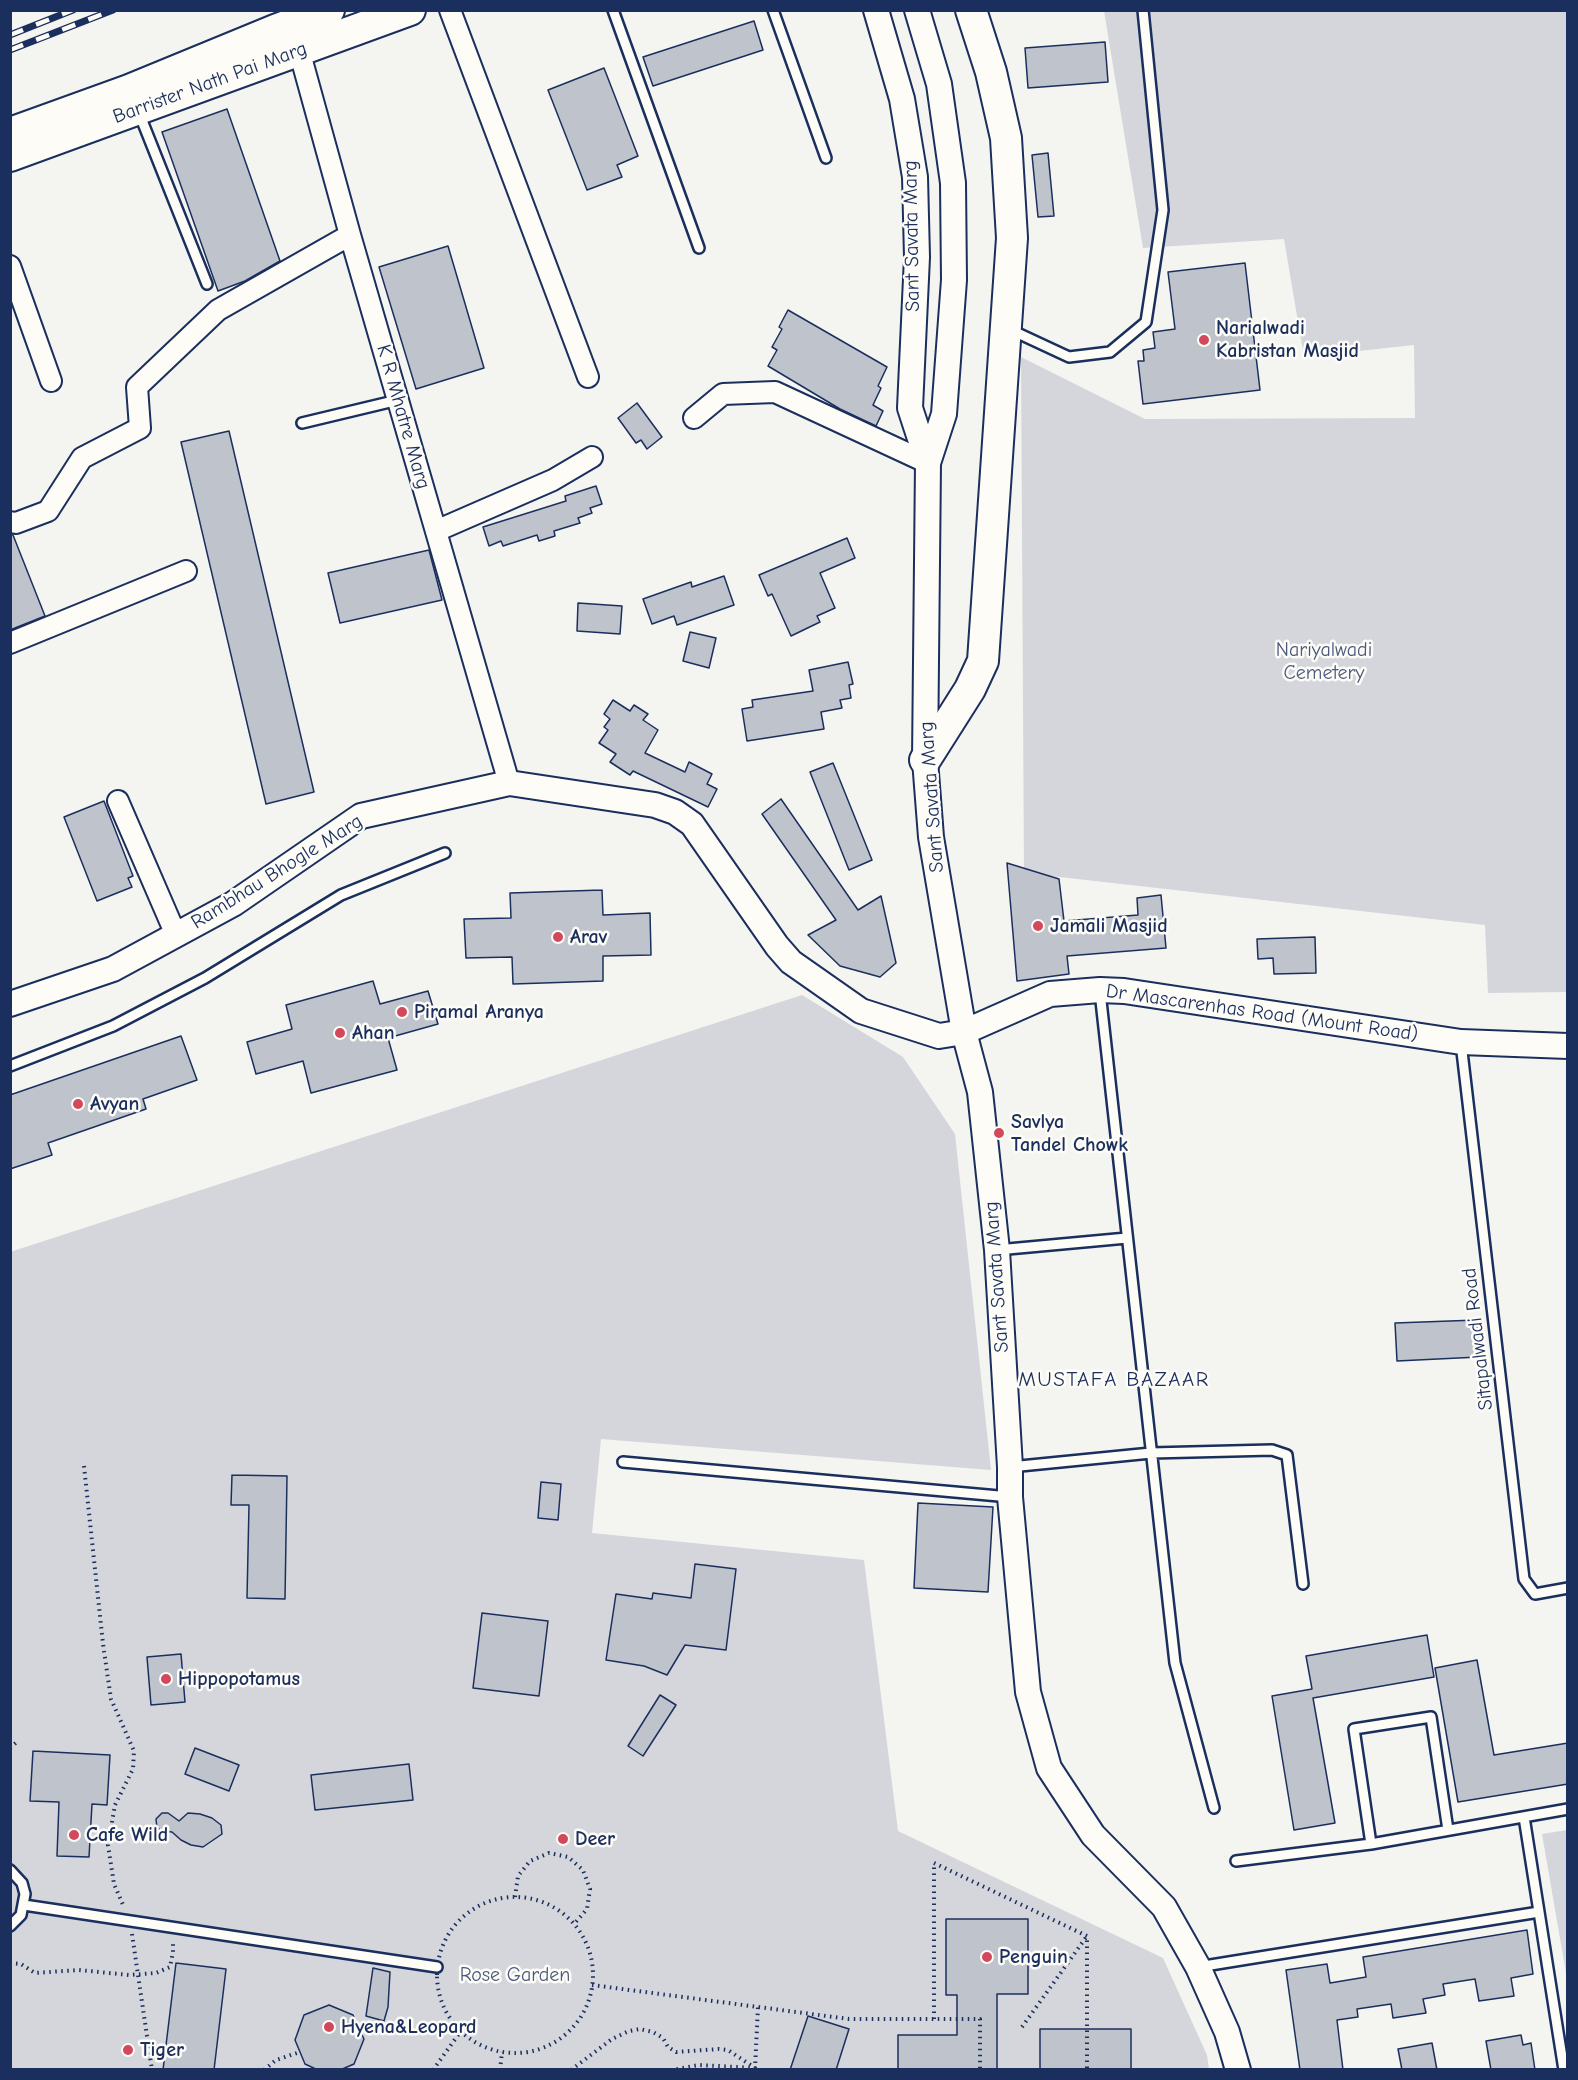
<!DOCTYPE html>
<style>
body{margin:0}
#map{position:relative;width:1578px;height:2080px;overflow:hidden;background:#f4f4f1;font-family:"Comic Neue",sans-serif}
canvas{display:block}
.frame{position:absolute;inset:0;border:12px solid #1b2f5e;pointer-events:none}
</style>
<div id="map">
<canvas width="1578" height="2080"></canvas>
<div class="frame"></div>
</div>
<script>
const ctx = document.querySelector('canvas').getContext('2d');
ctx.lineJoin = 'round';
function fillPath(path, color) { ctx.fillStyle = color; ctx.fill(path, 'evenodd'); }
const shape = rows => new Path2D(rows.map(r => 'M' + r).join(''));
function trace(path, color, width, dash) { ctx.strokeStyle = color; ctx.lineWidth = width; ctx.lineCap = dash ? 'butt' : 'round'; ctx.setLineDash(dash || []); ctx.stroke(path); }
function drawText(font, color, halo, rows, align = 'center') {
  ctx.font = font + ' "Comic Neue",sans-serif'; ctx.lineWidth = 5; ctx.setLineDash([]); ctx.textBaseline = 'middle'; ctx.strokeStyle = halo; ctx.fillStyle = color; for (const [text, x, y, turn = 0] of rows) {
    ctx.save(); ctx.translate(x, y); ctx.rotate((+turn || 0) * Math.PI / 180); ctx.textAlign = isNaN(turn) ? turn : align; if (halo) ctx.strokeText(text, 0, 0); ctx.fillText(text, 0, 0); ctx.restore();
  }
}
const green = shape([
 [1104,11,1567,11,1567,992,1488,993,1485,925,1024,873,1021,357,1145,419,1415,418,1414,345,1304,357,1284,239,1143,248],
 [802,995,903,1057,955,1134,991,1470,601,1439,592,1533,864,1560,898,1831,1163,1958,1207,2055,1209,2069,11,2069,10,1252],
 [1567,1830,1568,1830,1567,1979,1542,1834]
]);
const building = shape([
 [754,21,763,50,653,86,643,57,754,21],
 [1105,42,1108,82,1028,88,1025,48,1105,42],
 [604,68,638,156,617,165,622,177,587,190,548,90,604,68],
 [227,109,280,261,245,281,218,291,162,132,227,109],
 [1048,153,1054,216,1038,217,1032,155,1048,153],
 [448,246,484,368,416,389,379,267,448,246],
 [1245,263,1260,390,1143,404,1138,361,1144,361,1143,350,1155,348,1153,332,1175,329,1168,272,1245,263],
 [788,310,887,367,878,386,881,388,873,405,883,411,876,426,840,409,768,366,777,350,772,347,782,329,779,327,788,310],
 [637,403,662,437,647,449,641,440,636,443,618,418,637,403],
 [229,431,314,792,266,804,181,442,229,431],
 [596,486,602,504,590,508,592,513,578,518,580,523,554,531,555,536,539,541,537,535,503,546,501,541,489,546,483,527,566,501,565,496,596,486],
 [10,534,13,535,45,616,10,630,10,534],
 [847,538,855,558,820,573,835,608,817,616,820,622,791,636,772,594,768,596,759,575,847,538],
 [429,550,442,600,340,623,328,573,429,550],
 [724,576,734,605,677,625,674,616,652,624,643,599,691,582,692,587,724,576],
 [578,603,622,606,620,634,577,631,578,603],
 [690,632,716,638,709,668,683,661,690,632],
 [848,662,853,684,849,685,851,698,840,700,842,708,821,712,824,729,747,741,742,709,753,707,752,700,813,691,809,670,848,662],
 [613,700,630,711,634,705,648,714,643,720,658,730,645,753,685,772,689,762,712,774,707,784,717,789,708,807,633,771,630,775,610,762,616,754,599,743,608,730,604,727,610,719,604,714,613,700],
 [833,763,872,860,849,870,810,772,833,763],
 [781,799,858,910,881,896,896,963,880,977,840,966,808,935,836,920,762,814,781,799],
 [104,801,133,876,128,878,132,887,97,901,64,817,104,801],
 [1007,863,1059,879,1064,921,1138,915,1137,898,1161,895,1166,948,1067,956,1069,974,1017,981,1007,863],
 [602,890,603,915,650,913,651,955,603,956,603,981,513,984,512,957,466,958,464,919,511,918,510,893,602,890],
 [1315,937,1316,973,1274,974,1273,958,1258,959,1257,939,1315,937],
 [373,981,380,1004,428,991,438,1024,388,1038,397,1070,311,1093,303,1061,256,1074,247,1042,292,1029,286,1005,373,981],
 [181,1036,197,1080,143,1099,146,1109,48,1143,52,1155,10,1169,10,1095,181,1036],
 [1477,1320,1479,1357,1397,1361,1395,1323,1477,1320],
 [232,1475,287,1476,285,1599,247,1598,249,1505,231,1505,232,1475],
 [541,1482,561,1484,558,1520,538,1518,541,1482],
 [918,1503,993,1507,988,1592,914,1588,918,1503],
 [695,1564,736,1569,726,1650,685,1645,667,1675,644,1666,606,1660,616,1594,652,1599,653,1593,691,1598,695,1564],
 [482,1613,548,1621,539,1696,473,1688,482,1613],
 [1427,1635,1434,1677,1313,1698,1335,1823,1294,1830,1272,1696,1312,1689,1306,1656,1427,1635],
 [181,1654,185,1702,151,1705,147,1657,181,1654],
 [1477,1660,1494,1755,1568,1743,1568,1784,1458,1802,1435,1668,1477,1660],
 [660,1695,676,1705,643,1756,628,1746,660,1695],
 [195,1748,239,1765,229,1791,185,1774,195,1748],
 [33,1751,110,1755,107,1805,92,1804,89,1857,57,1856,59,1802,30,1801,33,1751],
 [409,1764,413,1800,315,1810,311,1775,409,1764],
 [162,1813,168,1813,179,1821,188,1813,200,1814,212,1818,221,1825,222,1834,203,1847,191,1845,181,1840,172,1832,162,1831,157,1828,156,1819,162,1813],
 [946,1919,1028,1919,1028,1994,997,1994,997,2070,898,2070,898,2035,957,2035,957,1995,946,1995,946,1919],
 [1527,1930,1533,1974,1511,1978,1514,1996,1479,2001,1475,1979,1443,1984,1445,1995,1423,1999,1426,2013,1393,2018,1391,2004,1357,2009,1358,2017,1337,2020,1343,2070,1300,2070,1286,1970,1327,1964,1330,1983,1366,1977,1363,1957,1527,1930],
 [176,1963,226,1969,214,2070,163,2070,176,1963],
 [373,1968,390,1972,388,2007,384,2021,366,2016,373,1968],
 [329,2005,353,2015,364,2039,354,2064,340,2070,318,2070,305,2064,295,2040,304,2015,329,2005],
 [808,2016,849,2029,836,2070,790,2070,808,2016],
 [1040,2029,1131,2029,1131,2070,1040,2070,1040,2029],
 [1521,2035,1523,2045,1531,2043,1535,2070,1491,2070,1486,2041,1521,2035],
 [1432,2043,1437,2070,1402,2070,1398,2049,1432,2043]
]);
const path = shape([
 [196,10,196,12],
 [84,1466,103,1644,111,1699,134,1751,133,1769,115,1805,108,1845,114,1884,124,1907],
 [10,1748,18,1741],
 [515,1897,518,1876,530,1861,549,1853,568,1857,583,1870,590,1889,587,1909,574,1924],
 '437 1975a78 78 0 1 1 156 0a78 78 0 1 1-156 0Z',
 [132,1934,152,2070],
 [10,1963,21,1964,35,1973,79,1970,129,1975,156,1973,170,1967,173,1952,173,1940],
 [592,1985,849,2019,980,2019,980,2070],
 [934,2019,934,1863,1087,1936,1087,2070],
 [1022,2027,1087,1936],
 [755,2069,758,2007],
 [264,2070,276,2060,300,2052],
 [433,2070,461,2031],
 [500,2070,502,2052],
 [571,2070,612,2039,629,2031,640,2029,653,2032,663,2038,668,2047,676,2052,719,2049,728,2050,755,2068,699,2065,672,2070]
]);
const service = shape([
 [613,10,699,248],
 [773,10,826,158],
 [139,113,207,284],
 [1011,330,1069,357,1110,352,1146,322,1163,210,1143,10],
 [302,423,398,400],
 [1100,992,1175,1663,1214,1808],
 [1461,1043,1524,1579,1535,1594,1568,1588],
 [10,1066,113,1026,205,978,341,895,445,853],
 [997,1250,1127,1238],
 [623,1462,1010,1497],
 [1010,1467,1151,1453,1272,1450,1287,1455,1303,1584],
 [1524,1817,1564,2070],
 [1371,1844,1354,1729,1431,1717,1448,1830],
 [1236,1861,1371,1844,1568,1809],
 [10,1870,22,1883,25,1894,21,1915,10,1926],
 [24,1905,437,1967],
 [1198,1967,1539,1912]
]);
const minor = shape([
 [450,10,588,377],
 [299,50,350,235,509,783],
 [10,266,51,381],
 [694,418,723,394,775,392,928,463],
 [10,522,16,523,48,511,82,458,140,428,137,387,218,310,350,235],
 [436,531,553,480,592,457],
 [10,643,186,571],
 [118,801,176,935]
]);
const tertiary = shape([
 [876,10,902,99,915,177,917,257,910,408,928,463],
 [917,10,939,84,953,183,954,280,944,414,928,463,925,760,931,837,964,1032,980,1092,997,1250,1010,1467,1010,1497,1028,1692,1049,1768,1093,1835,1164,1907,1198,1967,1227,2032,1238,2070],
 [10,1004,113,969,233,904,361,816,509,783,655,805,675,812,692,824,777,946,791,962,861,1011,939,1036,964,1032,1050,994,1100,990,1124,991,1461,1042,1568,1046]
]);
const primary = shape([
 [10,133,129,90,275,30,329,10],
 [10,156,410,10],
 [925,760,970,689,983,661,1012,238,1006,138,991,72,971,10]
]);
const rail = shape([
 [10,35,73,10],
 [10,50,113,10]
]);
const markers = [
 [1204,340,6,"#d1495b"],
 [1038,926,6,"#d1495b"],
 [558,937,6,"#d1495b"],
 [402,1012,6,"#d1495b"],
 [340,1033,6,"#d1495b"],
 [78,1104,6,"#d1495b"],
 [999,1133,6,"#d1495b"],
 [166,1679,6,"#d1495b"],
 [74,1835,6,"#d1495b"],
 [563,1839,6,"#d1495b"],
 [987,1957,6,"#d1495b"],
 [329,2027,6,"#d1495b"],
 [128,2050,6,"#d1495b"]
];
const streetNames = [
 ["Barrister Nath Pai Marg",210,83,-20],
 ["Sant Savata Marg",912,236,-91],
 ["K R Mhatre Marg",403,417,74],
 ["Sant Savata Marg",932,797,-94],
 ["Rambhau Bhogle Marg",277,872,-32],
 ["Dr Mascarenhas Road (Mount Road)",1262,1013,8],
 ["Sant Savata Marg",997,1277,-94],
 ["Sitapalwadi Road",1478,1339,-97]
];
const poiNames = [
 ["Narialwadi",1216,328],
 ["Kabristan Masjid",1216,351],
 ["Jamali Masjid",1050,926],
 ["Arav",570,937],
 ["Piramal Aranya",414,1012],
 ["Ahan",352,1033],
 ["Avyan",90,1104],
 ["Savlya",1011,1122],
 ["Tandel Chowk",1011,1145],
 ["Hippopotamus",178,1679],
 ["Cafe Wild",86,1835],
 ["Deer",575,1839],
 ["Penguin",999,1957],
 ["Hyena&Leopard",341,2027],
 ["Tiger",140,2050]
];
const parkNames = [
 ["Nariyalwadi",1324,650],
 ["Cemetery",1324,673],
 ["Rose Garden",515,1975]
];
const neighbourhoodNames = [
 ["MUSTAFA BAZAAR",1114,1380]
];
fillPath(green, '#d4d6db');
fillPath(building, '#bfc3cc');
trace(building, '#1b2f5e', 1.5);
trace(service, '#1b2f5e', 14);
trace(minor, '#1b2f5e', 24);
trace(tertiary, '#1b2f5e', 28);
trace(primary, '#1b2f5e', 34);
trace(path, '#1b2f5e', 4, [1.5, 4.5]);
trace(service, '#fdfcf7', 9);
trace(minor, '#fdfcf7', 20);
trace(tertiary, '#fdfcf7', 24);
trace(primary, '#fdfcf7', 30);
trace(rail, '#1b2f5e', 7);
trace(rail, '#fdfcf7', 4.5, [14]);
for (const [x, y, r, color] of markers) { const dot = new Path2D(); dot.arc(x, y, r, 0, 2 * Math.PI); ctx.fillStyle = color; ctx.fill(dot); trace(dot, '#fdfcf7', 2); }
drawText('20px', '#1b2f5e', '#fdfcf7', streetNames);
drawText('bold 20px', '#1b2f5e', '#fdfcf7', poiNames, 'left');
drawText('20px', '#49597d', '#fdfcf7', parkNames);
ctx.letterSpacing = '1.5px';
drawText('21px', '#1b2f5e', '#fdfcf7', neighbourhoodNames);
ctx.letterSpacing = '0px';
</script>
